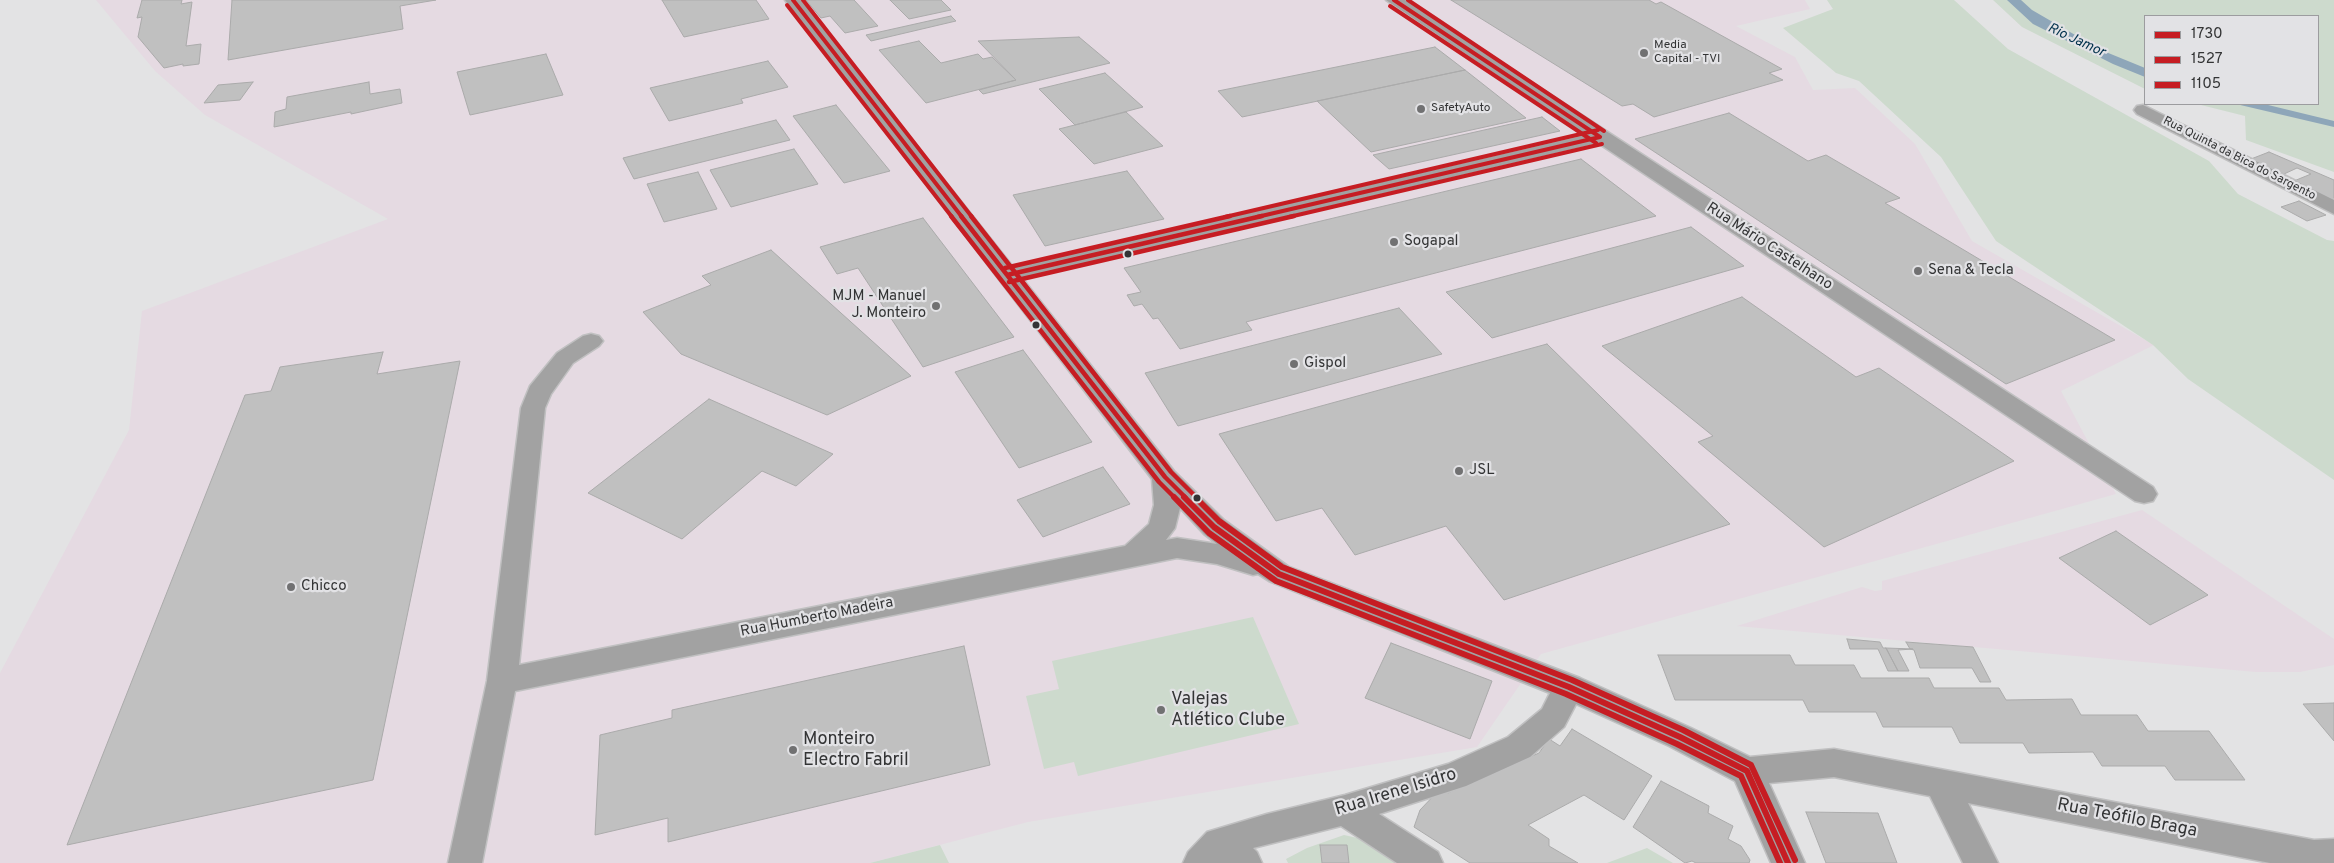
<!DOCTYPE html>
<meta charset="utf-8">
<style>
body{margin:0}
#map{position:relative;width:2334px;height:863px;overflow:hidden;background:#e3e3e4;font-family:Overpass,sans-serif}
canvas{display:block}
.legend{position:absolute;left:2144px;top:15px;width:175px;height:90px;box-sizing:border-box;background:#e2e2e5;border:1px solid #9c9c9f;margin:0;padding:6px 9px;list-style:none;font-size:15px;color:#333435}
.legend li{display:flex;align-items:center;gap:10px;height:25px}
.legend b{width:25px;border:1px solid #9c9c9f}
</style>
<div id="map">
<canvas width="2334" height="863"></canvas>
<ul class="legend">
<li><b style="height:6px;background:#c61d23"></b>1730</li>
<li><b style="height:6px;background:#c61d23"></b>1527</li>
<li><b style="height:6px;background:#c61d23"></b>1105</li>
</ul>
</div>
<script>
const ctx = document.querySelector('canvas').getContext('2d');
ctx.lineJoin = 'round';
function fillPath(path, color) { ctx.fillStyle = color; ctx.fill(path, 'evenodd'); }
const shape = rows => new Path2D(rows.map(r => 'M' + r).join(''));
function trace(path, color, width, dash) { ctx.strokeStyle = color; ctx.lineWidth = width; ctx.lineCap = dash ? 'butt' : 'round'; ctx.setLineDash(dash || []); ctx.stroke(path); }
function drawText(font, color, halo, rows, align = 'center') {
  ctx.font = font + ' Overpass,sans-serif'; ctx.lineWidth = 4.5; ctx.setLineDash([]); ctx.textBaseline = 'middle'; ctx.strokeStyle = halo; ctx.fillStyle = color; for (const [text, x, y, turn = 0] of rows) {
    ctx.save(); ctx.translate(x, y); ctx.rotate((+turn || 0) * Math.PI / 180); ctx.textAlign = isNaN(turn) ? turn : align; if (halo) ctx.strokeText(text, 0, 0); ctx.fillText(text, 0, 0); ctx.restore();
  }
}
const industrial = shape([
 [96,0,1805,0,1810,9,1736,26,1795,57,1813,90,1855,88,1915,144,1972,241,2154,345,2061,391,2116,494,1541,654,1477,747,1028,822,870,863,0,863,0,673,129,430,142,311,388,219,205,115,155,71],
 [2142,510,2334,639,2334,665,2300,672,2256,672,1737,626,1862,587,1875,591,1882,590,1882,581]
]);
const green = shape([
 [1827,0,1954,0,2008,49,2209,161,2238,194,2327,240,2334,241,2334,480,2188,379,2153,345,1996,241,1941,157,1859,81,1836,73,1783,28,1833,9],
 [1993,0,2334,0,2334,172,2246,140,2245,116,2197,104,2318,104,2318,16,2145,16,2145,89,2022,27],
 [1253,617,1299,724,1078,776,1074,762,1044,769,1026,696,1059,689,1052,661],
 [1344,835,1362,839,1397,863,1288,863,1286,859,1307,848],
 [940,845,949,863,870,863],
 [1647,848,1673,863,1607,863]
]);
const water = shape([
 [2007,0,2021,0,2032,10,2101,50,2145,68,2145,77,2113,64,2033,24],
 [2236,104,2264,104,2334,121,2334,127]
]);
const building = shape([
 [142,0,182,0,181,4,192,2,186,46,201,44,199,64,183,66,183,64,164,68,138,37,142,17,137,18,142,0],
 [232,0,436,0,400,6,403,29,228,60,232,0],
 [662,0,756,0,769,19,684,37,662,0],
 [806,0,854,0,878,26,845,33,830,16,821,18,806,0],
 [890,0,941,0,951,10,909,19,890,0],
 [1451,0,1649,0,1656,4,1661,2,1782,69,1769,73,1783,80,1654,117,1633,104,1622,106,1451,0],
 [951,16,956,21,871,41,866,35,951,16],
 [1079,37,1110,63,983,94,979,90,1016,80,978,41,1079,37],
 [919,41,941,63,978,54,983,59,992,57,1016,80,926,103,879,50,919,41],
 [1435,47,1465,70,1242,117,1218,91,1435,47],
 [546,54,563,95,470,115,457,72,546,54],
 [768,61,788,87,741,99,743,103,669,121,650,88,768,61],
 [1465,70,1526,118,1371,152,1317,101,1465,70],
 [1105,73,1143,107,1075,125,1039,89,1105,73],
 [253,82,240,100,204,103,218,85,253,82],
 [369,82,370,94,400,89,402,103,351,114,351,112,274,127,275,112,286,109,287,97,369,82],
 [836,105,890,171,844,183,793,116,836,105],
 [1126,112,1163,146,1094,164,1059,129,1126,112],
 [1729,113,1808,161,1826,155,1900,198,1885,203,2115,340,2006,384,1635,139,1729,113],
 [1542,117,1560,131,1389,169,1373,155,1542,117],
 [776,120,790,140,634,179,623,158,776,120],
 [794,149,818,184,731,207,710,170,794,149],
 [2269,152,2334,180,2334,203,2289,183,2311,174,2297,168,2284,174,2251,159,2269,152],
 [1581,159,1656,216,1246,322,1252,330,1180,349,1158,318,1153,319,1142,304,1134,306,1127,295,1141,292,1124,268,1581,159],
 [1127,171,1164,219,1045,246,1013,195,1127,171],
 [698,172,717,209,664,222,647,184,698,172],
 [2299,201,2326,215,2307,221,2281,207,2299,201],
 [923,218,1014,337,923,367,858,268,837,274,820,247,923,218],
 [1691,227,1744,266,1492,338,1446,292,1691,227],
 [771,250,911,376,827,415,681,354,643,312,711,285,702,276,771,250],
 [1742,297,1856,377,1879,368,2014,461,1824,547,1698,442,1713,436,1602,346,1742,297],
 [1399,308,1442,354,1178,426,1145,373,1399,308],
 [1547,344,1730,524,1504,600,1446,526,1355,555,1322,508,1276,521,1219,434,1547,344],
 [1023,350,1092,442,1019,468,955,372,1023,350],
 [383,352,377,374,460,361,373,780,67,845,245,395,271,391,280,367,383,352],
 [709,399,833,454,796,486,762,471,682,539,588,493,709,399],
 [1103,467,1130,504,1043,537,1017,500,1103,467],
 [2116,531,2208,595,2150,625,2059,558,2116,531],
 [1847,639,1880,642,1883,648,1886,648,1898,671,1888,671,1878,649,1850,649,1847,639],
 [1906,642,1973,647,1991,682,1980,682,1972,668,1920,668,1914,650,1910,649,1906,642],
 [1391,643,1492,681,1470,739,1365,698,1391,643],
 [964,646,990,765,668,842,668,818,595,835,600,735,672,718,672,710,964,646],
 [1886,648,1913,649,1898,650,1909,671,1898,671,1886,648],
 [1658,655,1790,655,1795,665,1854,665,1861,678,1929,678,1934,688,1999,688,2006,700,2072,699,2081,715,2137,715,2148,731,2209,731,2245,780,2175,780,2165,766,2102,766,2093,752,2029,753,2023,743,1960,743,1952,727,1883,727,1876,712,1809,712,1803,700,1675,700,1658,655],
 [2334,703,2334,741,2303,704,2334,703],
 [1572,729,1652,776,1624,820,1584,795,1528,825,1549,839,1549,846,1578,863,1470,863,1414,827,1420,810,1440,789,1448,793,1539,753,1549,739,1560,746,1572,729],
 [1661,781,1709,806,1708,813,1733,826,1728,839,1741,846,1750,860,1749,863,1696,863,1692,861,1685,863,1633,827,1661,781],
 [1806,812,1878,813,1897,863,1826,863,1806,812],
 [1320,845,1347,845,1349,863,1322,863,1320,845]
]);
const minor = shape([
 [785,0,801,0,1013,267,1586,135,1386,0,1405,0,2153,487,2157,494,2153,501,2144,503,2135,501,1598,143,1022,278,1174,471,1224,520,1289,567,1580,678,1691,728,1750,757,1834,749,2314,840,2334,839,2334,863,2270,863,1968,803,1998,863,1963,863,1930,796,1834,777,1769,783,1805,863,1771,863,1735,781,1669,746,1576,704,1564,727,1530,757,1466,786,1379,814,1438,852,1443,863,1397,863,1341,826,1253,848,1257,852,1262,863,1183,863,1188,852,1207,832,1267,814,1345,795,1448,764,1508,737,1542,709,1550,693,1269,581,1258,574,1253,575,1217,564,1177,558,515,691,482,863,448,863,487,681,521,408,530,386,557,353,583,336,591,334,599,336,603,341,599,346,573,363,551,394,545,408,519,665,1125,546,1149,524,1154,505,1152,479,785,0],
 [1180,508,1204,534,1217,544,1177,538,1166,540,1175,528,1180,508],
 [2143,105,2334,200,2334,214,2137,114,2134,110,2137,106,2143,105]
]);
const bus1Far2 = shape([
 [793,0,962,217],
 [1394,0,1600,137],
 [1257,217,1600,137]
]);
const bus1Far1 = shape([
 [961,216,1165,477,1186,498],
 [1007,275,1262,216]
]);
const bus1 = shape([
 [1184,497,1214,527,1279,574,1569,687,1680,737,1747,771,1788,863]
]);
const bus2Far2 = shape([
 [787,5,952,217],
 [1390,6,1596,143],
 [1289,217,1602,144]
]);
const bus2Far1 = shape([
 [951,216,1159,482,1175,498],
 [1009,282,1294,216]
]);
const bus2 = shape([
 [1174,497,1209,533,1276,581,1566,694,1677,744,1741,776,1780,863]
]);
const bus3Far2 = shape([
 [803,0,972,217],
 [1408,0,1604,131],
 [1225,217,1598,130]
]);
const bus3Far1 = shape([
 [971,216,1171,472,1197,498],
 [1005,268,1230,216]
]);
const bus3 = shape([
 [1195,497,1219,521,1282,567,1572,680,1683,730,1751,765,1795,860]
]);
const markers = [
 [1644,53,5,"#717172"],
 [1421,109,5,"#717172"],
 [1394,242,5,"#717172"],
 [1128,254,4.5,"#333435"],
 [1918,271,5,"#717172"],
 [936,306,5,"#717172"],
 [1036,325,4.5,"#333435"],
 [1294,364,5,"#717172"],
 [1459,471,5,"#717172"],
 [1197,498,4.5,"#333435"],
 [291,587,5,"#717172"],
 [1161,710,5,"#717172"],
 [793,750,5,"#717172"]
];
const farPoinames = [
 ["Media",1654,46],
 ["Capital - TVI",1654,60],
 ["SafetyAuto",1431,109]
];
const farStreetnames = [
 ["Rua Quinta da Bica do Sargento",2239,159,27]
];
const farWaternames = [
 ["Rio Jamor",2076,41,25]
];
const poiNames = [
 ["Sogapal",1404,242],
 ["Sena & Tecla",1928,271],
 ["MJM - Manuel",926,297,"right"],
 ["J. Monteiro",926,314,"right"],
 ["Gispol",1304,364],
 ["JSL",1469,471],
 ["Chicco",301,587]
];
const streetNames = [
 ["Rua Mário Castelhano",1769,247,33],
 ["Rua Humberto Madeira",817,618,-11]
];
const nearPoinames = [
 ["Valejas",1171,700],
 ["Atlético Clube",1171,721],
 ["Monteiro",803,740],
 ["Electro Fabril",803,761]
];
const nearStreetnames = [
 ["Rua Irene Isidro",1396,793,-17],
 ["Rua Teófilo Braga",2127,819,11]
];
fillPath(industrial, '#e5dae2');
fillPath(green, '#cddacd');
fillPath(water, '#8ea6b9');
fillPath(building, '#c0c0c0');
trace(building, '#ababab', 1);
trace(minor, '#c0c0c1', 3);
fillPath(minor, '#a2a2a2');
trace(bus1Far2, '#c61d23', 4);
trace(bus1Far1, '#c61d23', 4.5);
trace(bus1, '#c61d23', 6);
trace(bus2Far2, '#c61d23', 4);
trace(bus2Far1, '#c61d23', 4.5);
trace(bus2, '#c61d23', 6);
trace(bus3Far2, '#c61d23', 4);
trace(bus3Far1, '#c61d23', 4.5);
trace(bus3, '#c61d23', 6);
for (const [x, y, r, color] of markers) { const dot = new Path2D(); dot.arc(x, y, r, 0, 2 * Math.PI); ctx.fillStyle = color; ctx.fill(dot); trace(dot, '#e2e2e5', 2); }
drawText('12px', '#333435', '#e2e2e5', farPoinames, 'left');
drawText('12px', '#333435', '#e2e2e5', farStreetnames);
drawText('italic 14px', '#00314c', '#e2e2e5', farWaternames);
drawText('15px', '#333435', '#e2e2e5', poiNames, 'left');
drawText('15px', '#333435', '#e2e2e5', streetNames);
drawText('18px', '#333435', '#e2e2e5', nearPoinames, 'left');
drawText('18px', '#333435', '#e2e2e5', nearStreetnames);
</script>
